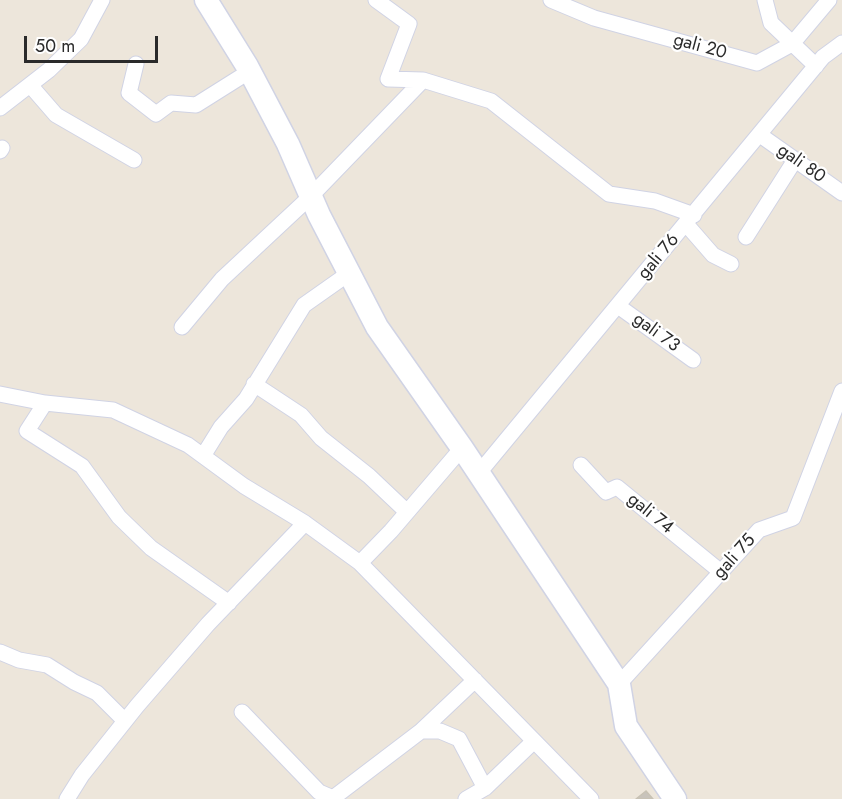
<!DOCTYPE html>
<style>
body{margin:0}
#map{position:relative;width:842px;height:799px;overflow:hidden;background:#ede6db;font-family:Jost,sans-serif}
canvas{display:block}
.scale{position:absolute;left:24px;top:36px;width:134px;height:27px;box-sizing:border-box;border:3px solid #2a2a2a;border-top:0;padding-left:8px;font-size:18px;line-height:21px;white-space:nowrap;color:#2a2a2a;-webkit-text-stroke:4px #fff;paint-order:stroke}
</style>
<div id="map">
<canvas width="842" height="799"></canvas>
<div class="scale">50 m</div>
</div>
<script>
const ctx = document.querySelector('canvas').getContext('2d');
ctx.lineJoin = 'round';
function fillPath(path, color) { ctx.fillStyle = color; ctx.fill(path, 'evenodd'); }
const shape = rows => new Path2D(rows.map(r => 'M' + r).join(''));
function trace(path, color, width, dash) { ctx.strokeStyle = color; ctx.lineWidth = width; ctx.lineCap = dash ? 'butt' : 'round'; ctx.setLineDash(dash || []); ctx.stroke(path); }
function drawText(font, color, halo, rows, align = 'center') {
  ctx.font = font + ' Jost,sans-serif'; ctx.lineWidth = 4.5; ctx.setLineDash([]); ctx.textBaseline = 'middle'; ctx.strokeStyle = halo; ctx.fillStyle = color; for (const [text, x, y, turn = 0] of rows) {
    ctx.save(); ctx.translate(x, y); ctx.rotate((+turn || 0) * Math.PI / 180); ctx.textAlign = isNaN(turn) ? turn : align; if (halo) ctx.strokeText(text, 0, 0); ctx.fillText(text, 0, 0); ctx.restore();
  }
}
const building = shape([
 [646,791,653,799,636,799,646,791]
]);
const street = shape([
 [376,0,409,24,388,79,423,80,491,101,609,194,655,201,694,215],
 [551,0,594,18,757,63,792,44,829,0],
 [765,0,771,23,816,66],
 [136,64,129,93,156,114,171,103,196,105,250,71],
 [30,85,56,115,134,160],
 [0,108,49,70,81,39,102,0],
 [760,135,842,193],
 [0,151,2,148],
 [686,224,713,255,731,264],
 [746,237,795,160],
 [618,306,693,360],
 [182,327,222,279,311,196,423,80],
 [254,384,301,415,321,438,369,476,407,512],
 [0,394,45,403,113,410,188,445,244,486,305,523,360,563,591,799],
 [45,403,27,431,82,466,119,517,151,548,229,603],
 [203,456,221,427,246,399,304,305,348,274],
 [581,465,606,492,617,487,721,572],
 [478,474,823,57,842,43],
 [360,563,391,531,462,448],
 [0,652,19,660,47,665,74,682,97,693,125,721],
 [619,684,759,530,793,518,842,391],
 [242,712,319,792,333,798,421,731,440,731,459,739,485,788,534,741],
 [421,731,475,680],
 [67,799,82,775,137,706,208,624,305,523],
 [466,799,485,788]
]);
const secondary = shape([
 [206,0,247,66,288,144,319,215,377,327,462,448,619,684,626,726,675,799]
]);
const streetNames = [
 ["gali 20",700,47,15],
 ["gali 80",801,164,35],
 ["gali 76",659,257,-50],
 ["gali 73",656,333,36],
 ["gali 74",650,514,39],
 ["gali 75",735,557,-48]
];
fillPath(building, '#c8c3bb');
trace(building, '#c8c2b4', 1.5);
trace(street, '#d0d3e4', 17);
trace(secondary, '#d0d3e4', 25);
trace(street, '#fff', 15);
trace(secondary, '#fff', 22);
drawText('18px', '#2a2a2a', '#fff', streetNames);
</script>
